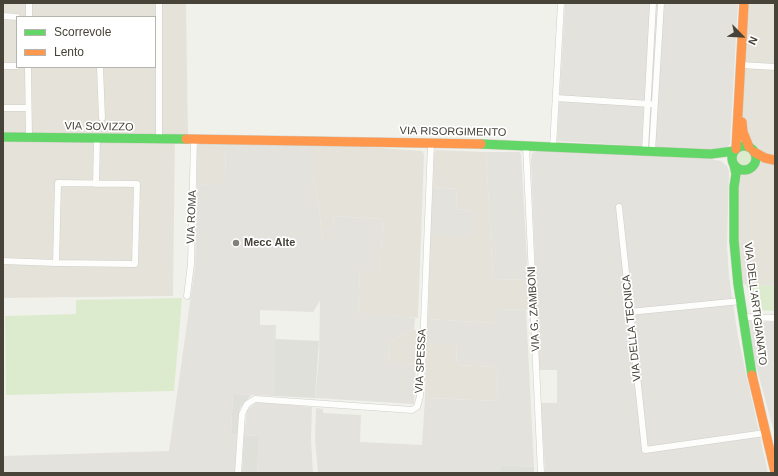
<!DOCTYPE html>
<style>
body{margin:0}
#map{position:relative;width:778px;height:476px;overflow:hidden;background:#f1f1ec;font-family:Helvetica,sans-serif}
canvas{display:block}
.frame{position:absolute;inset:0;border:4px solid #474338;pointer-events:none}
.legend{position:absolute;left:16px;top:16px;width:140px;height:52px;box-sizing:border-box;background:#fff;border:1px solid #b5b4af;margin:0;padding:5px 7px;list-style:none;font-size:12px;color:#474338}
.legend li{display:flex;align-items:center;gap:8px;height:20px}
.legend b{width:20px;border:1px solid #b5b4af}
.north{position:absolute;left:722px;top:16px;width:40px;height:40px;-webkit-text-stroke:3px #fff;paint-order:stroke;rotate:114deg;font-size:11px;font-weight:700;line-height:16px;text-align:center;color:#474338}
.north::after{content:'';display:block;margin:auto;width:14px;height:18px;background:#474338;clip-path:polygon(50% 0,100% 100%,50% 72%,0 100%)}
</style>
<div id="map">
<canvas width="778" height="476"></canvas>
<div class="frame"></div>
<ul class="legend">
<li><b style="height:5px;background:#63d668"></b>Scorrevole</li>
<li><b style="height:5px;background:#ff974d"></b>Lento</li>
</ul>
<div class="north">N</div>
</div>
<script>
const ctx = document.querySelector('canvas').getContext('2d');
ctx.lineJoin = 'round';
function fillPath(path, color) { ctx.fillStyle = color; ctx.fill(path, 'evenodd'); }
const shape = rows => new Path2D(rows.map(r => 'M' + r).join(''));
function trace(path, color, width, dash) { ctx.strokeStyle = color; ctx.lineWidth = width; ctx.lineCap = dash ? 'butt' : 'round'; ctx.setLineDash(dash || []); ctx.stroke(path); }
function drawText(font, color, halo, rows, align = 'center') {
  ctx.font = font + ' Helvetica,sans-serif'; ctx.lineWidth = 3.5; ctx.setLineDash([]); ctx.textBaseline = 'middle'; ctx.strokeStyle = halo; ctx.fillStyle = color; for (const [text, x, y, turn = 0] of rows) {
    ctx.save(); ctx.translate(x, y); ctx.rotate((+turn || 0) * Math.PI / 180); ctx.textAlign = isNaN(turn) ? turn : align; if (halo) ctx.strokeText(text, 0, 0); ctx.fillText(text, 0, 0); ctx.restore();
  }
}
const residential = shape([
 [3,3,186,3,188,136,175,136,173,296,3,298],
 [17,17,155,17,155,67,17,67],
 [744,3,775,3,775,286,738,284,738,189,741,175,756,158,754,152,749,147,741,113],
 [200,143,226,143,225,186,197,184,197,146],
 [312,143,423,151,424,156,418,318,358,314,360,270,380,270,383,219,334,216,333,228,325,242,323,241,316,188,312,176],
 [436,150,486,152,493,280,528,279,529,309,496,310,495,323,428,319,430,234,474,211,456,209,457,189,433,187,434,153],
 [414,329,418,332,416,364,388,362,389,343],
 [426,343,457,345,456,365,497,367,498,401,425,398]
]);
const industrial = shape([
 [565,3,738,3,730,144,723,151,557,141],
 [226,143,312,143,312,176,316,188,323,241,325,241,326,227,333,228,334,216,383,219,380,271,360,270,358,313,415,318,414,329,389,343,388,361,416,364,414,404,315,398,319,357,320,301,313,312,260,310,260,325,276,325,274,396,233,394,231,434,237,435,235,473,3,473,3,456,169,451,195,267,197,184,225,185],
 [538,151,704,158,721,161,727,166,729,171,727,246,729,276,738,337,768,473,545,473,541,403,557,403,557,370,539,370,531,160,532,153],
 [486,152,519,152,521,154,528,279,493,280],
 [433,187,457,189,456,209,475,211,472,237,430,234],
 [526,309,534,467,501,465,501,473,318,473,315,439,316,408,323,409,323,413,361,415,360,442,422,445,425,398,498,401,497,367,456,365,457,346,426,343,428,319,495,323,495,310],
 [749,321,775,322,775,435,755,362],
 [257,402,312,407,311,439,313,473,257,473,259,436,244,435,247,410]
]);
const green = shape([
 '735 158a8 8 0 1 1 16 0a8 8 0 1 1-16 0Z',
 [746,284,775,286,775,311,755,310],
 [182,298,174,391,6,395,5,316,76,314,76,300]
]);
const parking = shape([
 [275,339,319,341,315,398,274,396],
 [233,394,251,395,240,408,237,435,231,434],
 [244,435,259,436,257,473,242,473],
 [501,465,534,467,534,473,501,473]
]);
const street = shape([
 [159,3,159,140],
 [3,16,17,17],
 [29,17,29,3],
 [741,65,775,67],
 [3,66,17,66],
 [28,67,29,138],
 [100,67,102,118],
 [556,98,650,104],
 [3,108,28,108],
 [526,146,541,473],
 [553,147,561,3],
 [645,150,653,3],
 [652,151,661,3],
 [96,184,97,139],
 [619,207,645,450,765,433],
 [3,261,56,263,135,264,137,184,58,183,56,263],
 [187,296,191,264,194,139],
 [629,312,741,301],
 [744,317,775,318],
 [238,473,242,414,247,404,255,399,412,410,417,407,420,396,423,347,431,144]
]);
const fast = shape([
 [3,137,186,139],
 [481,144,711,154,734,151],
 '732 158a12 12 0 1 1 24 0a12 12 0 1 1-24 0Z',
 [734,165,736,174,734,187,734,241,738,284,752,375]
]);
const slow = shape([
 [742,122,743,132,749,147],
 [186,139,481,144],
 [736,149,744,3],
 [754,152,765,158,774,160],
 [752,375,775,472]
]);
const markers = [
 [236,243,4,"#828077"]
];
const streetNames = [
 ["VIA SOVIZZO",99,127,1],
 ["VIA RISORGIMENTO",453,132,1],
 ["VIA ROMA",192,217,-88],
 ["VIA DELL'ARTIGIANATO",755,304,83],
 ["VIA G. ZAMBONI",534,309,-93],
 ["VIA DELLA TECNICA",632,328,-96],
 ["VIA SPESSA",421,361,-87]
];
const poiNames = [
 ["Mecc Alte",244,243]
];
fillPath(residential, '#e5e3d9');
fillPath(industrial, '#e4e2dd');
fillPath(green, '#dcebcd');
fillPath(parking, '#e0e0db');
trace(street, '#cfcec9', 7);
trace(fast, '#d0cec3', 10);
trace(slow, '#d0cec3', 10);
trace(street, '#fdfdfc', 6);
trace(fast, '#63d668', 9);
trace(slow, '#ff974d', 9);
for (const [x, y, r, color] of markers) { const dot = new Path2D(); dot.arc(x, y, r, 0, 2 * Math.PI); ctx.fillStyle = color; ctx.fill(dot); trace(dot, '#fff', 1.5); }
drawText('11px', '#474338', '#fff', streetNames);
drawText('bold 11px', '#474338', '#fff', poiNames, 'left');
</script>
